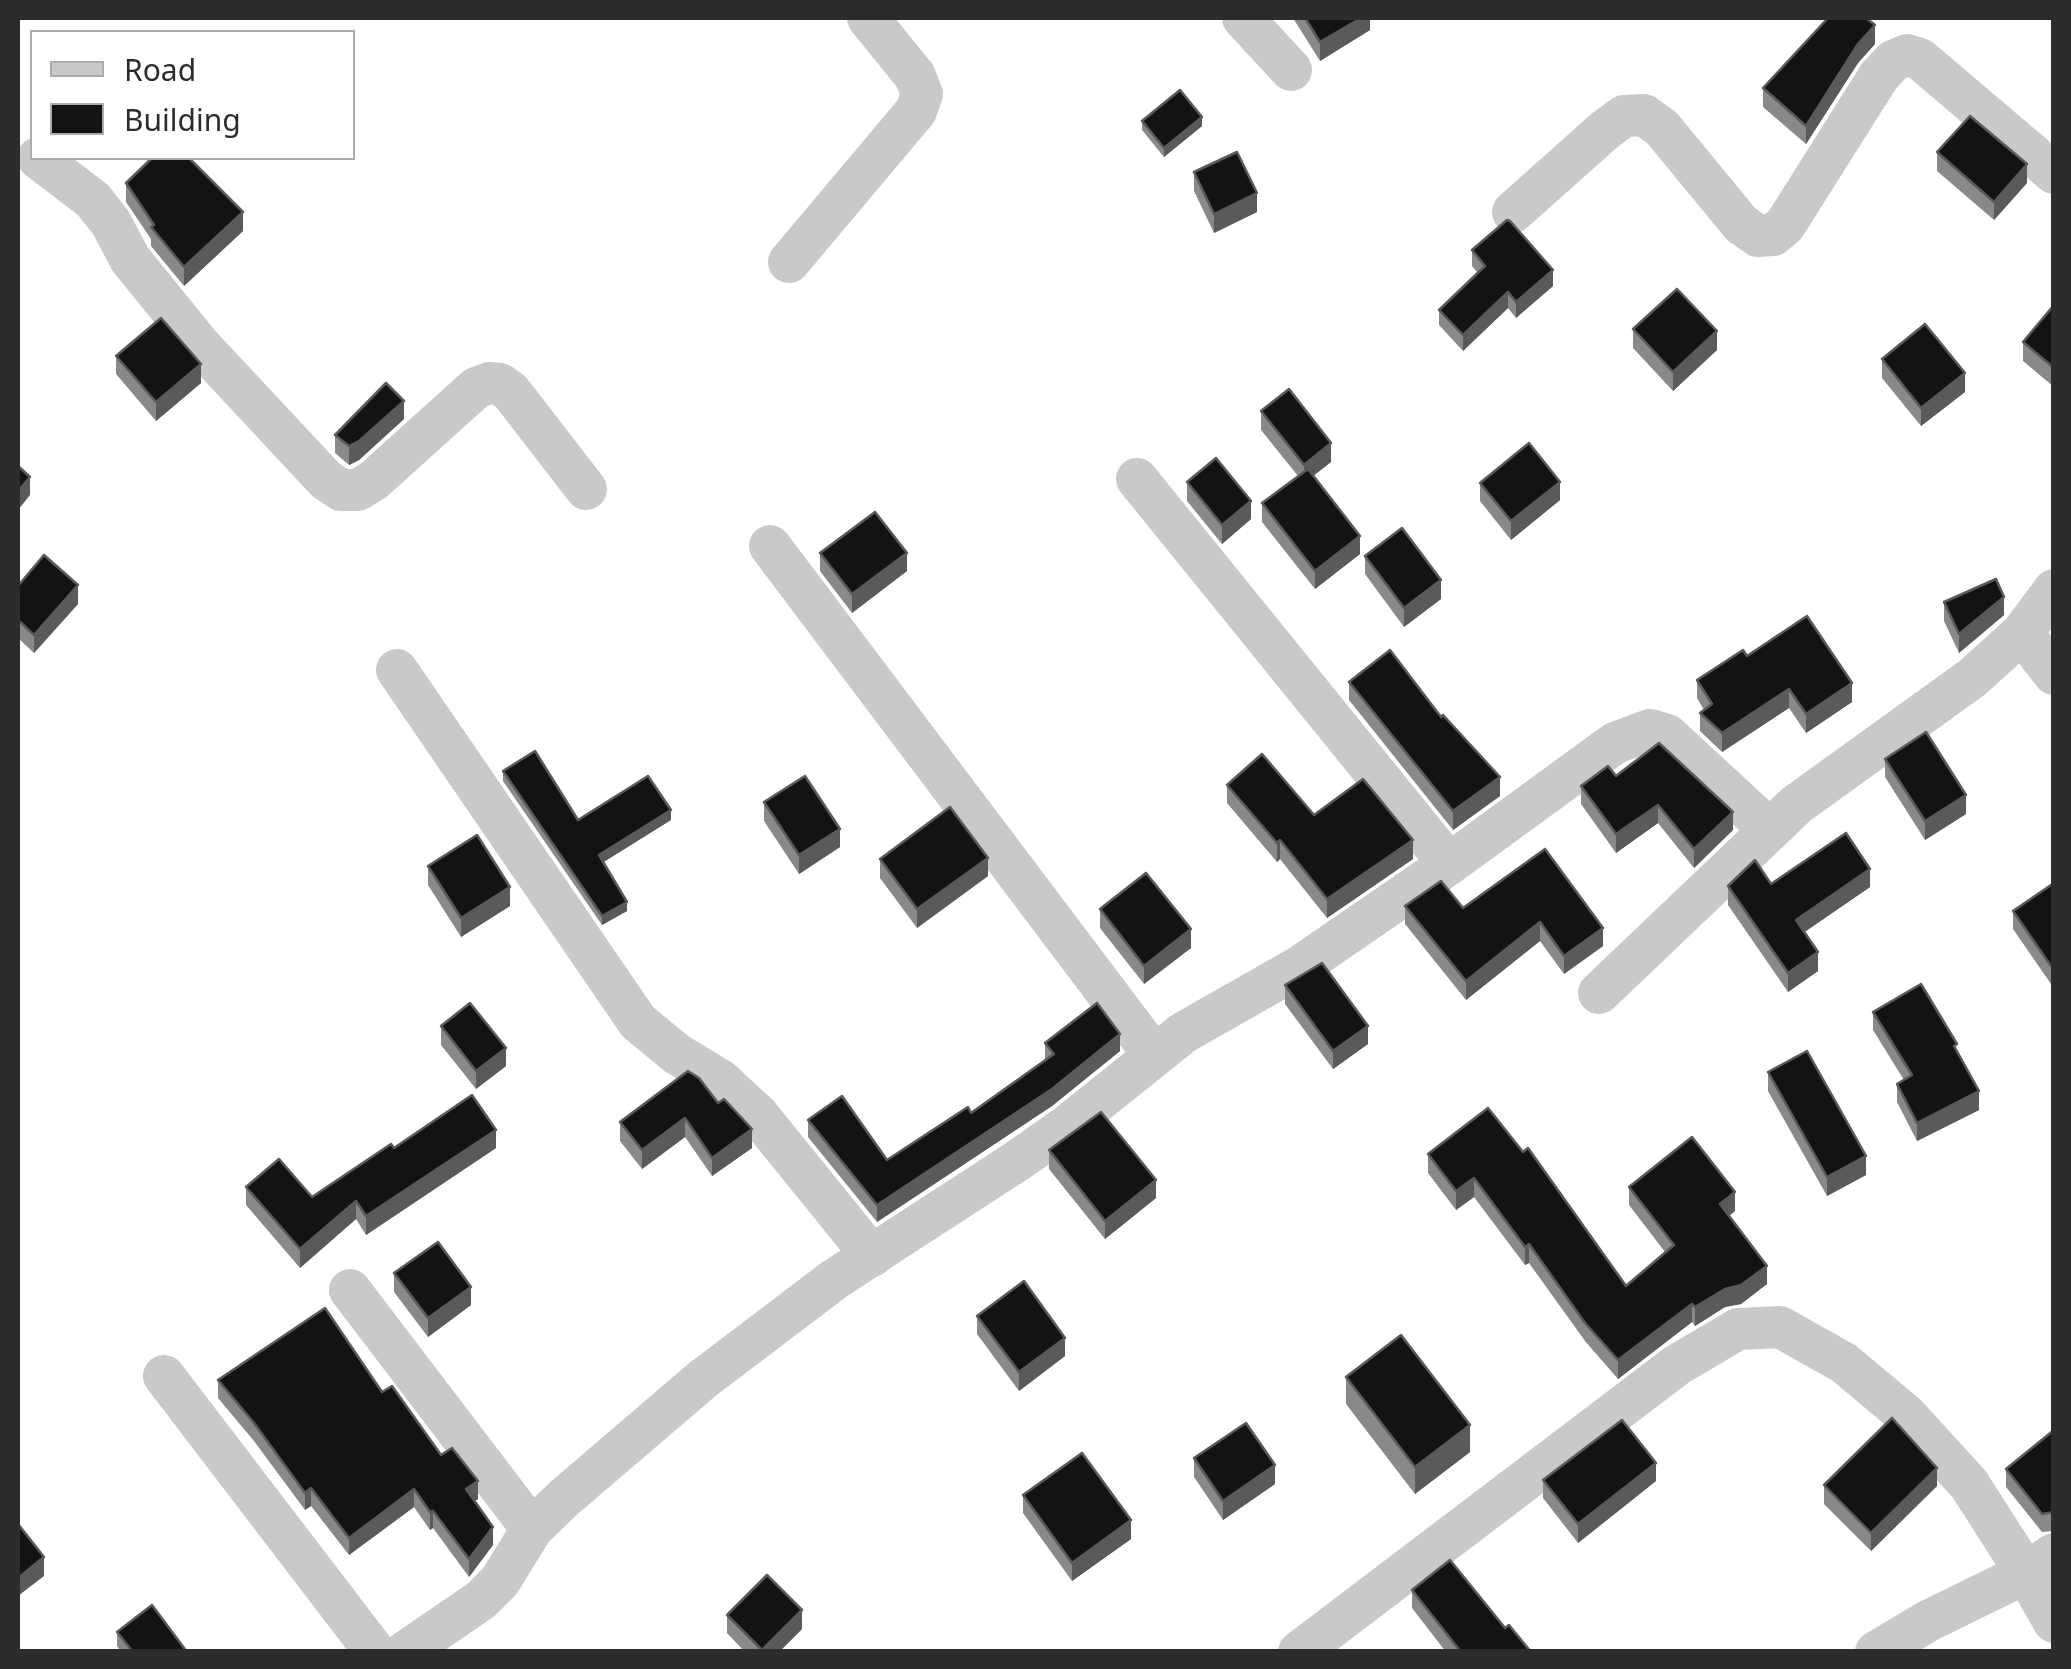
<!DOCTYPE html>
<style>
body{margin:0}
#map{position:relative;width:2071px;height:1669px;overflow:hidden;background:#fff;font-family:"Noto Sans",sans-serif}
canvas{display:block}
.frame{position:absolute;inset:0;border:20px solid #2c2c2c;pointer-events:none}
.legend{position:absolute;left:30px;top:30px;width:325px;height:130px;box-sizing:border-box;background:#fff;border:2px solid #ababab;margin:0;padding:12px 18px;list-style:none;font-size:30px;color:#2c2c2c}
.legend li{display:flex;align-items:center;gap:20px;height:50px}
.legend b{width:50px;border:2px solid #ababab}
</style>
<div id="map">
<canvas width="2071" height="1669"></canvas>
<div class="frame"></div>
<ul class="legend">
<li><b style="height:12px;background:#c9c9c9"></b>Road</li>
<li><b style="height:28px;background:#131313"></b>Building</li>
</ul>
</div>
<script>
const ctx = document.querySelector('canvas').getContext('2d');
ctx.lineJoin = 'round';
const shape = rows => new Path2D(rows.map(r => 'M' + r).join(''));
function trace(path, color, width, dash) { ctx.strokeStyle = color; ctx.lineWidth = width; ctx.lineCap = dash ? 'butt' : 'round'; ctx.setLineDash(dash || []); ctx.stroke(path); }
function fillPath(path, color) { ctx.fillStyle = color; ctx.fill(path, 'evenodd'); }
const street = shape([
 [1243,18,1291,70],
 [38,158,93,200,111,223,130,259,198,343,326,480,341,490,358,490,374,480,476,388,489,383,500,384,511,392,586,489],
 [1513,212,1605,130,1624,116,1644,115,1662,128,1741,224,1758,236,1773,235,1785,225,1879,76,1893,61,1907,55,1920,59,2054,173],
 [789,262,916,111,922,94,915,76,868,18],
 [1137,479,1449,864],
 [770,546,1154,1055],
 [2022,633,2054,674],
 [397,670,638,1022,677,1054,720,1080,758,1115,872,1256],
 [1599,993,1770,830],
 [350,1290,532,1529],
 [164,1376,375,1652],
 [405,1652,481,1600,500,1581,532,1529,564,1498,703,1379,835,1279,1017,1161,1067,1126,1183,1033,1299,967,1449,864,1615,743,1650,730,1667,735,1770,830,1796,805,1972,678,2022,633,2054,590],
 [1299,1652,1677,1365,1738,1329,1780,1327,1844,1363,1905,1414,1969,1484,2026,1573,2054,1554],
 [1876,1652,1928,1621,2026,1573,2054,1622]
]);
const wall = shape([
 [1293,18,1370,18,1370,30,1320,61],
 [1875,44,1858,63,1806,144,1763,107,1763,88],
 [1142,121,1202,126,1164,157,1142,130],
 [1937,152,2027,183,1994,220,1937,171],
 [1194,172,1257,212,1214,233,1194,191],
 [126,183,243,231,184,286,151,246,151,239,126,202],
 [1472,250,1553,286,1516,318,1508,308,1463,351,1439,325,1439,310,1478,273,1472,266],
 [2054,305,2054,387,2023,361,2023,342],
 [1633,329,1717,350,1673,391,1633,348],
 [116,356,201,383,156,421,116,374],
 [1882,359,1965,392,1921,426,1882,378],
 [1261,411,1331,462,1313,476,1360,554,1315,589,1262,522,1262,503,1298,476,1261,430],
 [404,419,359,460,349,465,335,453,335,435],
 [1187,482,1251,519,1222,544,1187,501],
 [1480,483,1560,500,1511,540,1480,501],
 [820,553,907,571,852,613,820,571],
 [1365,556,1441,599,1404,627,1365,574],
 [18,586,78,604,34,653,18,638],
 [1944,602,2004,615,1959,653,1944,621],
 [1747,656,1852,702,1806,733,1789,708,1722,752,1700,731,1700,713,1704,710,1697,698,1697,680],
 [1349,682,1500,796,1453,830,1349,700],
 [1885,759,1966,814,1925,840,1885,777],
 [503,771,578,820,671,820,603,862,627,911,602,925,503,781],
 [1616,776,1733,830,1694,868,1658,823,1616,853,1581,804,1581,786],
 [1227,785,1413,859,1327,918,1280,859,1277,862,1227,803],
 [764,802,840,847,799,874,764,821],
 [880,859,988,876,917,928,880,878],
 [428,866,510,906,461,937,428,885],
 [1771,884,1870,887,1804,932,1818,971,1788,992,1728,905,1728,886],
 [2051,885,2051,984,2013,929,2013,911],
 [1405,906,1463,908,1603,928,1603,946,1564,974,1540,941,1466,1000,1405,924],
 [1100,909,1191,948,1144,984,1100,928],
 [1285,985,1368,1044,1333,1069,1285,1004],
 [1873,1012,1979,1110,1917,1141,1897,1102,1897,1084,1904,1080,1873,1030],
 [441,1026,506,1066,476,1089,441,1045],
 [1045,1043,1120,1051,1052,1106,877,1222,808,1137,808,1120,887,1160,971,1113,1045,1060],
 [688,1071,752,1148,712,1176,685,1137,642,1169,620,1141,620,1122],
 [1768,1072,1866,1175,1827,1196,1768,1091],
 [1488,1108,1626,1286,1665,1252,1629,1205,1629,1187,1735,1211,1729,1216,1767,1284,1741,1304,1725,1307,1695,1326,1692,1322,1618,1379,1585,1341,1529,1263,1525,1265,1474,1197,1456,1210,1428,1173,1428,1154],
 [394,1148,496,1148,366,1235,356,1219,300,1268,246,1205,246,1187,312,1197],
 [1049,1150,1156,1198,1105,1239,1049,1169],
 [394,1273,471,1305,428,1337,394,1292],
 [977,1316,1065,1356,1019,1391,977,1334],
 [1346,1377,1470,1452,1415,1494,1346,1404],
 [218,1380,382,1392,441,1455,478,1499,474,1501,493,1545,469,1577,433,1528,430,1530,414,1507,349,1555,311,1506,305,1510,254,1441,218,1398],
 [2054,1430,2054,1531,2042,1532,2006,1487,2006,1469],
 [1194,1458,1275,1484,1223,1520,1194,1477],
 [1543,1480,1656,1481,1578,1543,1543,1498],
 [1824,1485,1937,1486,1871,1551,1824,1504],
 [1023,1495,1131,1539,1072,1581,1023,1513],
 [1412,1590,1531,1652,1446,1652,1412,1608],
 [727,1615,802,1629,779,1652,745,1652,727,1633],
 [117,1632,187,1652,121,1652,117,1646]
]);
const shadedWall = shape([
 [1361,18,1370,18,1370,30,1320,61,1320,42],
 [1875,25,1875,44,1858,63,1806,144,1806,126,1858,44],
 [1202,117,1202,126,1164,157,1164,148],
 [2027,164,2027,183,1994,220,1994,202],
 [1257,193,1257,212,1214,233,1214,214],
 [243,212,243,231,184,286,184,267],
 [1553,270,1553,286,1516,318,1516,302],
 [1508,292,1508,308,1463,351,1463,335],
 [1717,331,1717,350,1673,391,1673,372],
 [201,364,201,383,156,421,156,402],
 [1965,373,1965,392,1921,426,1921,408],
 [404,401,404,419,359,460,349,465,349,446],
 [1331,443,1331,462,1304,483,1304,465],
 [30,477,30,495,18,510,18,491],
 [1560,482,1560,500,1511,540,1511,521],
 [1251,501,1251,519,1222,544,1222,525],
 [1360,536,1360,554,1315,589,1315,571],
 [907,553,907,571,852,613,852,594],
 [1441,580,1441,599,1404,627,1404,608],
 [78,585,78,604,34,653,34,635],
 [2004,597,2004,615,1959,653,1959,634],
 [1852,683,1852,702,1806,733,1806,714],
 [1789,689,1789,708,1722,752,1722,733],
 [1500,777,1500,796,1453,830,1453,811],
 [1966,795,1966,814,1925,840,1925,821],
 [1658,805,1658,823,1616,853,1616,834],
 [671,810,671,820,599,865,599,855],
 [1733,812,1733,830,1694,868,1694,849],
 [840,829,840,847,799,874,799,855],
 [1280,840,1280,859,1277,862,1277,843],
 [1413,840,1413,859,1327,918,1327,899],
 [988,858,988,876,917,928,917,909],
 [1870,869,1870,887,1796,938,1796,920],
 [510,887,510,906,461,937,461,918],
 [627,902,627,911,602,925,602,916],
 [1540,922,1540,941,1466,1000,1466,981],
 [1603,928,1603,946,1564,974,1564,956],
 [1191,929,1191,948,1144,984,1144,966],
 [1818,952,1818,971,1788,992,1788,973],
 [2054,964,2054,983,2051,984,2051,966],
 [1368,1026,1368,1044,1333,1069,1333,1051],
 [1120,1034,1120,1051,1052,1106,877,1222,877,1205],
 [506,1048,506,1066,476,1089,476,1071],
 [1979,1091,1979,1110,1917,1141,1917,1123],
 [685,1118,685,1137,642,1169,642,1150],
 [752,1129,752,1148,712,1176,712,1158],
 [496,1130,496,1148,366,1235,366,1216],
 [1866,1156,1866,1175,1827,1196,1827,1177],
 [1474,1178,1474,1197,1456,1210,1456,1191],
 [1156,1180,1156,1198,1105,1239,1105,1221],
 [1735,1192,1735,1211,1720,1223,1720,1204],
 [356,1201,356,1219,300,1268,300,1249],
 [1529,1244,1529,1263,1525,1265,1525,1247],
 [1767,1266,1767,1284,1741,1304,1725,1307,1695,1326,1695,1307],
 [471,1287,471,1305,428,1337,428,1318],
 [1692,1304,1692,1322,1618,1379,1618,1360],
 [1065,1338,1065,1356,1019,1391,1019,1372],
 [1470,1425,1470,1452,1415,1494,1415,1467],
 [1656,1463,1656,1481,1578,1543,1578,1524],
 [1275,1465,1275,1484,1223,1520,1223,1501],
 [1937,1468,1937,1486,1871,1551,1871,1533],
 [478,1481,478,1499,466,1507,466,1489],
 [311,1488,311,1506,305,1510,305,1493],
 [414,1489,414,1507,349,1555,349,1538],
 [433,1511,433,1528,430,1530,430,1512],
 [1131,1520,1131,1539,1072,1581,1072,1563],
 [493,1527,493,1545,469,1577,469,1559],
 [44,1557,44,1576,18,1596,18,1578],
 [802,1610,802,1629,779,1652,762,1652]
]);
const building = shape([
 [1305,18,1361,18,1320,42,1305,18],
 [1828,18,1866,18,1875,25,1858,44,1806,126,1763,88,1828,18],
 [1180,90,1202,117,1164,148,1142,121,1180,90],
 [1970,116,2027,164,1994,202,1937,152,1970,116],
 [1237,152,1257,193,1214,214,1194,172,1237,152],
 [152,158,189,158,243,212,184,267,151,227,154,225,126,183,152,158],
 [1507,220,1510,221,1553,270,1516,302,1508,292,1463,335,1439,310,1485,266,1472,250,1507,220],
 [1677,289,1717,331,1673,372,1633,329,1677,289],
 [2054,305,2054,368,2023,342,2054,305],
 [161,318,201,364,156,402,116,356,161,318],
 [1925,324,1965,373,1921,408,1882,359,1925,324],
 [386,383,404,401,359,441,349,446,335,435,386,383],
 [1289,389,1331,443,1304,465,1261,411,1289,389],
 [1529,443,1560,482,1511,521,1480,483,1529,443],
 [1216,458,1251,501,1222,525,1187,482,1216,458],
 [18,466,30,477,18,491,18,466],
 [1308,469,1360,536,1315,571,1262,503,1308,469],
 [875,512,907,553,852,594,820,553,875,512],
 [1402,528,1441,580,1404,608,1365,556,1402,528],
 [44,555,78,585,34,635,18,620,18,586,44,555],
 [1996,579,2004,597,1959,634,1944,602,1996,579],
 [1807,616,1852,683,1806,714,1789,689,1722,733,1700,713,1712,704,1697,680,1743,650,1747,656,1807,616],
 [1390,650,1441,717,1443,715,1500,777,1453,811,1349,682,1390,650],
 [1926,732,1966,795,1925,821,1885,759,1926,732],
 [1659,743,1733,812,1694,849,1658,805,1616,834,1581,786,1608,766,1616,776,1659,743],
 [535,751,578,820,648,776,671,810,599,855,627,902,602,916,503,771,535,751],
 [1262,754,1314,815,1363,779,1413,840,1327,899,1280,840,1277,843,1227,785,1262,754],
 [805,776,840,829,799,855,764,802,805,776],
 [950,807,988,858,917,909,880,859,950,807],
 [1846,833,1870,869,1796,920,1818,952,1788,973,1728,886,1755,860,1771,884,1846,833],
 [477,835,510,887,461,918,428,866,477,835],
 [1545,849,1603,928,1564,956,1540,922,1466,981,1405,906,1441,881,1463,908,1545,849],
 [1146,873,1191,929,1144,966,1100,909,1146,873],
 [2051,885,2054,888,2054,964,2051,966,2013,911,2051,885],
 [1322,963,1368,1026,1333,1051,1285,985,1322,963],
 [1921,984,1957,1044,1954,1046,1979,1091,1917,1123,1897,1084,1912,1075,1873,1012,1921,984],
 [470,1003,506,1048,476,1071,441,1026,470,1003],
 [1097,1003,1120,1034,1052,1089,877,1205,808,1120,842,1096,887,1160,968,1107,971,1113,1054,1054,1045,1043,1097,1003],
 [1807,1051,1866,1156,1827,1177,1768,1072,1807,1051],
 [688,1071,699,1078,718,1103,724,1099,752,1129,712,1158,685,1118,642,1150,620,1122,688,1071],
 [472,1095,496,1130,366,1216,356,1201,300,1249,246,1187,279,1159,312,1197,391,1144,394,1148,472,1095],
 [1488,1108,1523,1152,1528,1148,1626,1286,1674,1245,1629,1187,1692,1137,1735,1192,1720,1204,1767,1266,1741,1285,1725,1289,1695,1307,1692,1304,1618,1360,1585,1323,1529,1244,1525,1247,1474,1178,1456,1191,1428,1154,1488,1108],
 [1101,1112,1156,1180,1105,1221,1049,1150,1101,1112],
 [438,1242,471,1287,428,1318,394,1273,438,1242],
 [1024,1281,1065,1338,1019,1372,977,1316,1024,1281],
 [325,1308,382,1392,392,1386,441,1455,452,1448,478,1481,466,1489,493,1527,469,1559,433,1511,430,1512,414,1489,349,1538,311,1488,305,1493,254,1423,218,1380,325,1308],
 [1401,1335,1470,1425,1415,1467,1346,1377,1401,1335],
 [1892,1418,1937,1468,1871,1533,1824,1485,1892,1418],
 [1622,1420,1656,1463,1578,1524,1543,1480,1622,1420],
 [1246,1423,1275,1465,1223,1501,1194,1458,1246,1423],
 [2054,1430,2054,1512,2042,1514,2006,1469,2054,1430],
 [1082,1453,1131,1520,1072,1563,1023,1495,1082,1453],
 [18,1524,44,1557,18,1578,18,1524],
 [1450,1560,1505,1628,1509,1625,1531,1652,1461,1652,1412,1590,1450,1560],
 [767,1575,802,1610,762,1650,727,1615,767,1575],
 [152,1605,187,1652,133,1652,117,1632,152,1605]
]);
trace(street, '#c9c9c9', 42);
fillPath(wall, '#898989');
fillPath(shadedWall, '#5a5a5a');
fillPath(building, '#131313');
trace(building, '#5a5a5a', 2.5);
</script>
